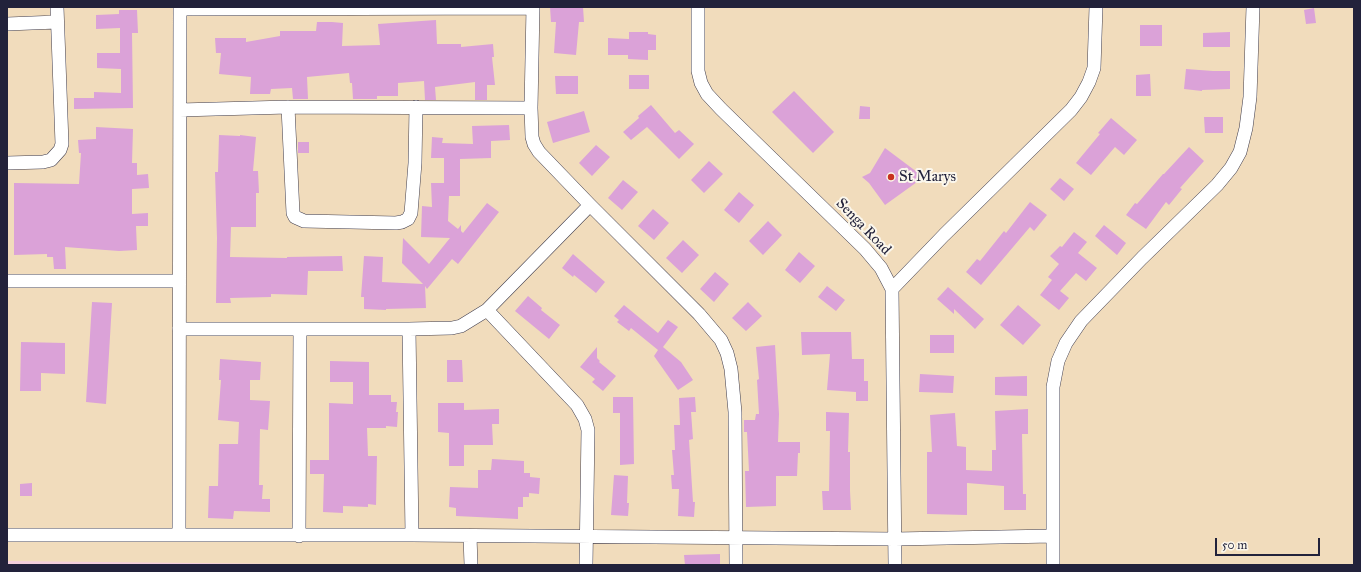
<!DOCTYPE html>
<style>
body{margin:0}
#map{position:relative;width:1361px;height:572px;overflow:hidden;background:#f1dcbc;font-family:"IM FELL Great Primer",serif}
canvas{display:block}
.frame{position:absolute;inset:0;border:8px solid #22223b;pointer-events:none}
.scale{position:absolute;left:1215px;top:538px;width:105px;height:18px;box-sizing:border-box;border:2px solid #22223b;border-top:0;padding-left:5px;font-size:12px;line-height:14px;white-space:nowrap;color:#22223b;-webkit-text-stroke:3px #fbf7ec;paint-order:stroke}
</style>
<div id="map">
<canvas width="1361" height="572"></canvas>
<div class="frame"></div>
<div class="scale">50 m</div>
</div>
<script>
const ctx = document.querySelector('canvas').getContext('2d');
ctx.lineJoin = 'round';
function fillPath(path, color) { ctx.fillStyle = color; ctx.fill(path, 'evenodd'); }
const shape = rows => new Path2D(rows.map(r => 'M' + r).join(''));
function trace(path, color, width, dash) { ctx.strokeStyle = color; ctx.lineWidth = width; ctx.lineCap = dash ? 'butt' : 'round'; ctx.setLineDash(dash || []); ctx.stroke(path); }
function drawText(font, color, halo, rows, align = 'center') {
  ctx.font = font + ' "IM FELL Great Primer",serif'; ctx.lineWidth = 4; ctx.setLineDash([]); ctx.textBaseline = 'middle'; ctx.strokeStyle = halo; ctx.fillStyle = color; for (const [text, x, y, turn = 0] of rows) {
    ctx.save(); ctx.translate(x, y); ctx.rotate((+turn || 0) * Math.PI / 180); ctx.textAlign = isNaN(turn) ? turn : align; if (halo) ctx.strokeText(text, 0, 0); ctx.fillText(text, 0, 0); ctx.restore();
  }
}
const built = shape([
 [7,561,381,565,7,565]
]);
const building = shape([
 [550,7,583,7,584,22,579,22,576,55,554,53,556,22,551,22],
 [1314,8,1316,23,1306,24,1304,10],
 [119,10,137,10,138,33,132,33,133,108,74,109,74,98,94,98,94,92,121,93,121,69,97,68,97,53,120,53,120,28,96,29,96,15,119,14],
 [436,20,437,44,461,44,461,47,493,44,494,57,492,57,495,85,487,85,487,100,475,100,475,82,435,87,436,100,425,100,424,81,398,83,398,96,377,96,377,99,353,99,352,83,350,83,349,73,307,77,308,99,293,99,292,88,271,89,270,94,250,94,251,77,219,74,221,53,216,53,215,38,246,38,246,42,280,36,280,31,316,31,317,22,332,22,343,23,342,46,380,45,378,24],
 [1140,25,1162,25,1162,46,1140,46],
 [629,32,648,32,648,34,656,35,656,50,648,50,648,60,628,59,628,55,608,55,608,38,629,39],
 [1230,32,1230,47,1203,47,1203,33],
 [1186,69,1213,71,1230,71,1230,89,1202,90,1202,91,1184,89],
 [1150,74,1151,96,1136,96,1136,75],
 [629,75,649,75,649,89,629,89],
 [555,76,578,76,578,94,556,94],
 [794,91,834,132,813,153,772,112],
 [651,105,675,133,679,130,694,144,679,159,647,127,631,140,623,132,639,118,638,116],
 [860,106,870,107,870,119,859,119],
 [584,111,590,132,553,143,547,122],
 [1204,117,1223,117,1223,133,1205,133],
 [1111,118,1137,140,1124,155,1115,147,1091,175,1076,163,1100,134,1098,133],
 [509,125,510,140,491,141,491,158,460,159,460,196,449,196,448,221,458,229,461,225,461,231,463,233,487,203,499,212,458,264,452,259,427,289,425,286,426,308,386,309,386,310,364,309,364,297,361,297,364,256,383,257,382,282,423,284,402,263,403,238,429,264,450,238,421,237,422,206,432,207,431,183,444,183,444,158,431,158,432,137,443,138,442,143,473,144,472,126],
 [96,127,133,129,132,163,137,163,137,175,148,174,149,188,132,189,132,214,148,213,148,226,136,226,137,250,119,251,65,247,66,269,54,269,53,257,47,257,47,254,14,255,14,183,79,184,81,153,79,153,78,140,96,139],
 [219,135,240,136,240,135,256,137,253,171,258,171,259,193,256,193,256,227,231,227,230,257,287,258,287,257,342,256,343,271,308,271,307,295,271,294,271,297,230,298,231,303,216,303,217,238,215,172,218,172],
 [298,142,309,142,309,153,298,153],
 [596,145,610,157,592,176,579,163],
 [1189,147,1204,161,1180,188,1182,189,1169,205,1166,202,1146,229,1126,215,1135,203,1137,204,1163,174,1164,174],
 [885,148,917,172,919,176,917,182,885,205,869,183,862,177,870,173],
 [709,161,723,174,704,193,691,180],
 [1060,178,1074,189,1064,201,1050,189],
 [623,180,638,192,622,210,608,198],
 [739,192,754,205,739,223,724,210],
 [1030,202,1047,215,1034,231,1030,227,981,285,966,272,977,259,980,261,1004,231,1006,233],
 [653,209,669,223,654,240,638,226],
 [768,221,782,235,763,255,749,241],
 [1104,225,1126,243,1117,255,1095,236],
 [1074,232,1087,242,1078,253,1097,268,1086,281,1076,273,1060,291,1069,298,1059,310,1040,295,1052,280,1048,277,1059,264,1050,256,1060,246,1062,247],
 [683,240,699,255,682,273,666,258],
 [799,252,815,266,800,283,785,270],
 [573,254,605,282,596,293,574,275,573,277,562,268],
 [715,272,729,284,714,302,700,289],
 [827,286,845,300,836,311,818,297],
 [948,287,984,319,975,329,954,309,954,314,937,299],
 [528,296,542,308,541,310,560,325,549,339,515,311],
 [92,302,112,303,106,404,86,402],
 [748,302,762,316,746,331,732,318],
 [624,305,658,333,668,320,678,327,663,347,681,362,693,380,678,390,654,356,658,350,631,328,629,331,617,322,619,320,614,316],
 [1018,305,1041,325,1023,345,1000,325],
 [801,332,851,332,852,359,864,359,864,381,868,381,868,401,856,401,856,392,827,390,830,354,802,355],
 [930,335,954,335,954,353,930,353],
 [21,342,65,343,65,374,41,373,41,391,20,391],
 [775,345,779,414,778,442,800,442,800,453,798,453,797,476,776,476,776,506,746,507,745,471,749,471,747,432,744,432,744,420,755,420,756,414,759,414,757,380,759,379,756,347],
 [597,347,597,358,600,361,599,362,616,376,603,391,592,382,595,379,580,367],
 [220,359,261,362,260,380,250,380,250,400,270,401,268,430,260,429,259,485,263,485,262,499,270,499,270,512,234,511,233,519,208,518,209,486,218,486,219,444,238,444,239,422,218,420,221,380,219,380],
 [447,360,462,360,463,382,447,382],
 [330,361,369,362,369,395,391,395,391,402,397,402,396,412,398,412,397,427,386,426,386,428,367,428,368,456,377,456,376,505,368,504,368,507,343,506,343,513,323,512,324,474,310,474,310,460,329,460,329,403,353,404,353,382,330,382],
 [920,374,954,376,953,393,919,392],
 [1027,376,1027,396,995,395,995,377],
 [613,397,633,397,634,464,620,465,620,413,613,413],
 [695,397,696,412,691,412,693,439,689,440,693,502,695,502,694,517,678,516,679,489,672,489,671,475,674,475,672,450,675,450,674,425,680,425,679,398],
 [438,403,464,403,464,410,499,409,499,424,492,424,493,445,464,445,464,466,449,466,449,433,438,432],
 [1028,409,1028,434,1022,434,1023,494,1026,494,1026,510,1004,510,1004,486,967,483,967,515,927,514,927,452,932,452,930,415,955,413,957,446,966,447,966,470,992,471,992,450,996,450,995,411],
 [826,412,849,413,848,452,850,452,850,491,851,510,823,510,822,491,829,491,830,431,826,431],
 [492,459,524,461,524,473,530,473,530,477,540,478,539,494,529,493,529,497,523,497,523,507,518,507,518,519,456,516,456,508,449,507,450,487,478,488,478,470,491,470],
 [614,475,628,476,627,503,629,503,628,516,611,515],
 [32,483,32,496,20,496,20,484],
 [720,554,720,565,685,565,684,555]
]);
const street = shape([
 [533,7,531,108,532,137,534,144,539,152,590,205,699,314,721,340,727,353,731,369,735,412,736,565],
 [698,7,698,71,701,83,707,94,721,109,865,249,881,268,892,289,895,565],
 [180,9,533,8],
 [7,24,57,22],
 [288,107,293,213,295,217,304,221,396,223,402,222,408,219,411,213,415,163,416,107],
 [180,110,288,107,531,108],
 [7,163,43,162,51,160,60,150,62,144,57,7],
 [7,281,179,281],
 [892,289,944,235,1071,110,1081,97,1089,82,1094,68,1096,7],
 [487,310,577,405,585,419,588,430,586,565],
 [179,329,409,329,452,328,461,326,487,310,590,205],
 [409,329,412,535],
 [7,535,412,535,895,539,1053,536],
 [179,535,180,7],
 [299,536,300,329],
 [470,536,471,565],
 [1053,565,1053,387,1058,361,1066,343,1081,321,1142,258,1217,185,1231,168,1240,152,1246,128,1250,97,1253,7]
]);
const markers = [
 [891,177,4,"#c8321e"]
];
const poiNames = [
 ["St Marys",899,177]
];
const streetNames = [
 ["Senga Road",863,227,46]
];
fillPath(built, '#f4cfdd');
fillPath(building, '#dba2d8');
trace(street, '#413e4e', 14);
trace(street, '#fff', 13);
for (const [x, y, r, color] of markers) { const dot = new Path2D(); dot.arc(x, y, r, 0, 2 * Math.PI); ctx.fillStyle = color; ctx.fill(dot); trace(dot, '#fbf7ec', 1.5); }
drawText('15px', '#22223b', '#fbf7ec', poiNames, 'left');
drawText('15px', '#22223b', '#fbf7ec', streetNames);
</script>
